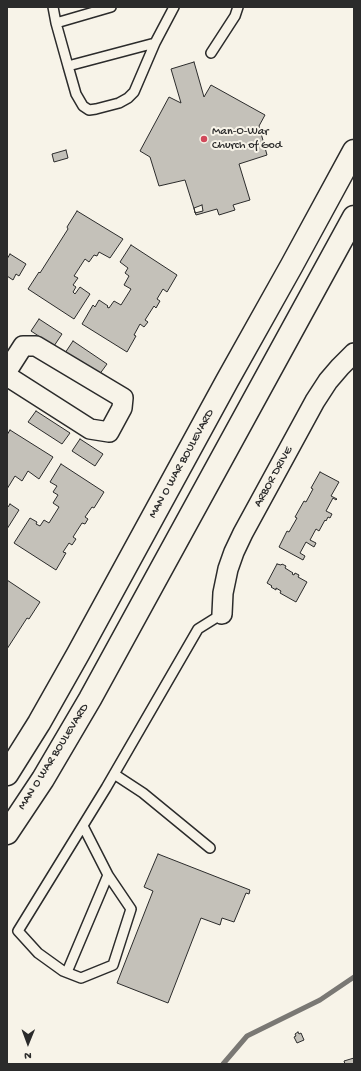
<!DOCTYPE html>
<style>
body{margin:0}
#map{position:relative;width:361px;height:1071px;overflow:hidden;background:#f7f3e8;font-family:"Gochi Hand",sans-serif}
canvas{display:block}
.frame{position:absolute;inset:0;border:8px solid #2b2b2b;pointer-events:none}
.north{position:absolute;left:8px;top:1023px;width:40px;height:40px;-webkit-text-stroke:3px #f7f3e8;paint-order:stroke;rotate:181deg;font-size:11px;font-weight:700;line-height:16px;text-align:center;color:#2b2b2b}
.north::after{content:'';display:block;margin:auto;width:14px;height:18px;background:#2b2b2b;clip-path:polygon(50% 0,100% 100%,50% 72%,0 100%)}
</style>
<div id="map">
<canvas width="361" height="1071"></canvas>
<div class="frame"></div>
<div class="north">N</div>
</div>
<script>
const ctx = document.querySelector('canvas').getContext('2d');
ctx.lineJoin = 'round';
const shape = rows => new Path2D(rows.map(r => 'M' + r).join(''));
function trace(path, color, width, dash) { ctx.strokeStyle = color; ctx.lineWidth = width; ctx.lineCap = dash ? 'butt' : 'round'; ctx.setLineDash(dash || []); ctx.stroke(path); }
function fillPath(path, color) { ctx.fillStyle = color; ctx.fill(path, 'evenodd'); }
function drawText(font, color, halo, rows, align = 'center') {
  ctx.font = font + ' "Gochi Hand",sans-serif'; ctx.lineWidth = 4; ctx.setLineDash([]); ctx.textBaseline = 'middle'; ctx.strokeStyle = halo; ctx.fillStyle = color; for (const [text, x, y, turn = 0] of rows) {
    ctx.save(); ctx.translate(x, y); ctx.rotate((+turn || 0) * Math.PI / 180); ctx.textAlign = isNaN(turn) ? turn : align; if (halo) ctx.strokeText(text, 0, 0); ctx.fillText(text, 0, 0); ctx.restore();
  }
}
const stream = shape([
 [223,1064,247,1036,320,1000,354,977]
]);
const building = shape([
 [194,62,204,97,211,85,265,115,259,126,267,155,239,164,250,200,233,205,235,210,219,215,217,209,196,215,185,180,159,186,150,157,140,151,169,97,181,103,171,69,194,62],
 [202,205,203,211,195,213,194,208,202,205],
 [66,150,68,158,54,162,52,154,66,150],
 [77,211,123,239,110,258,99,252,97,256,94,255,89,262,85,259,74,276,78,278,73,285,76,287,73,292,75,294,80,287,90,294,74,319,28,289,39,272,40,273,68,229,67,227,77,211],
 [131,245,177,275,167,292,163,289,157,299,160,301,156,308,154,306,145,320,148,322,144,327,140,324,134,335,136,336,127,352,82,324,93,305,95,307,99,300,108,306,107,307,109,308,114,301,121,305,131,289,124,285,129,276,125,273,128,268,120,262,131,245],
 [10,254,26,264,19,276,16,274,13,280,7,276,7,259,10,254],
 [39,319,62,334,54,346,31,331,39,319],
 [73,341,107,364,99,375,65,353,73,341],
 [36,411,70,433,62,444,28,422,36,411],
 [10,430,53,457,39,479,28,471,22,481,15,476,7,489,7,435,10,430],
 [80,439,103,454,95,466,72,451,80,439],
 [61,464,104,492,94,508,92,507,85,517,88,519,85,524,82,523,73,537,76,539,72,545,69,543,63,552,66,553,56,570,14,543,30,518,37,522,36,524,40,526,44,520,49,523,59,507,53,503,58,495,53,492,57,486,50,482,61,464],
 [320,472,339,482,331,496,337,499,336,500,333,498,326,511,332,514,330,518,328,517,326,521,325,520,319,531,316,529,310,540,316,543,314,547,306,542,300,553,305,556,303,560,279,547,287,531,289,532,297,518,295,517,304,501,306,502,313,489,311,488,320,472],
 [10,504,19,510,7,529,7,507,8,507,10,504],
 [277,564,281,565,282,564,286,566,285,568,293,573,292,574,294,575,295,573,299,575,298,577,307,582,296,602,280,593,281,591,276,588,276,590,271,587,272,586,267,583,277,564],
 [7,580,40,602,29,619,27,618,7,649,7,580],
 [158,854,250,890,249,894,246,893,234,922,222,918,220,925,201,918,168,1003,117,983,153,891,144,887,158,854],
 [298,1032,299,1034,301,1033,304,1040,297,1043,294,1037,296,1036,295,1034,298,1032],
 [354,1058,354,1064,345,1064,344,1061,354,1058]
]);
const lane = shape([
 [53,7,56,23,68,66,155,43],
 [56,23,111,7],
 [211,53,235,16,238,7],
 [68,66,76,94,83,106,89,110,96,109,119,103,128,98,134,92,155,43,174,7],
 [114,774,143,793,210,848],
 [83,826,108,875],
 [67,972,108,875,131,909,113,965,81,978,63,971,38,953,18,931,106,788,198,629,222,614]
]);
const street = shape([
 [7,371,23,346,36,346,123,398,122,408,109,432,90,429,7,376],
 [222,614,223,593,228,569,234,552,243,533,315,401,328,381,340,367,354,353]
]);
const primary = shape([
 [7,774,39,723,78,654,227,381,292,265,354,151],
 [7,833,43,779,90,699,354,217]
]);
const markers = [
 [204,139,4,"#d1495b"]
];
const poiNames = [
 ["Man-O-War",212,132],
 ["Church of God",212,146]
];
const streetNames = [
 ["MAN O WAR BOULEVARD",182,464,-61],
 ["ARBOR DRIVE",274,477,-61],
 ["MAN O WAR BOULEVARD",54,757,-58]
];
trace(stream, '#7a7874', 5);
fillPath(building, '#c4c1b9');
trace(building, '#2b2b2b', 1);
trace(lane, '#2b2b2b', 12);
trace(street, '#2b2b2b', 22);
trace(primary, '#2b2b2b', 25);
trace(lane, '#f7f3e8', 9);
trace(street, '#f7f3e8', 19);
trace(primary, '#f7f3e8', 22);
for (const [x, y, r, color] of markers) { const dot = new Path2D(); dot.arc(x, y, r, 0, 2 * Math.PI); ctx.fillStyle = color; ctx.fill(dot); trace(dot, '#f7f3e8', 1.5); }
drawText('12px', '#2b2b2b', '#f7f3e8', poiNames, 'left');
drawText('12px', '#2b2b2b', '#f7f3e8', streetNames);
</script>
